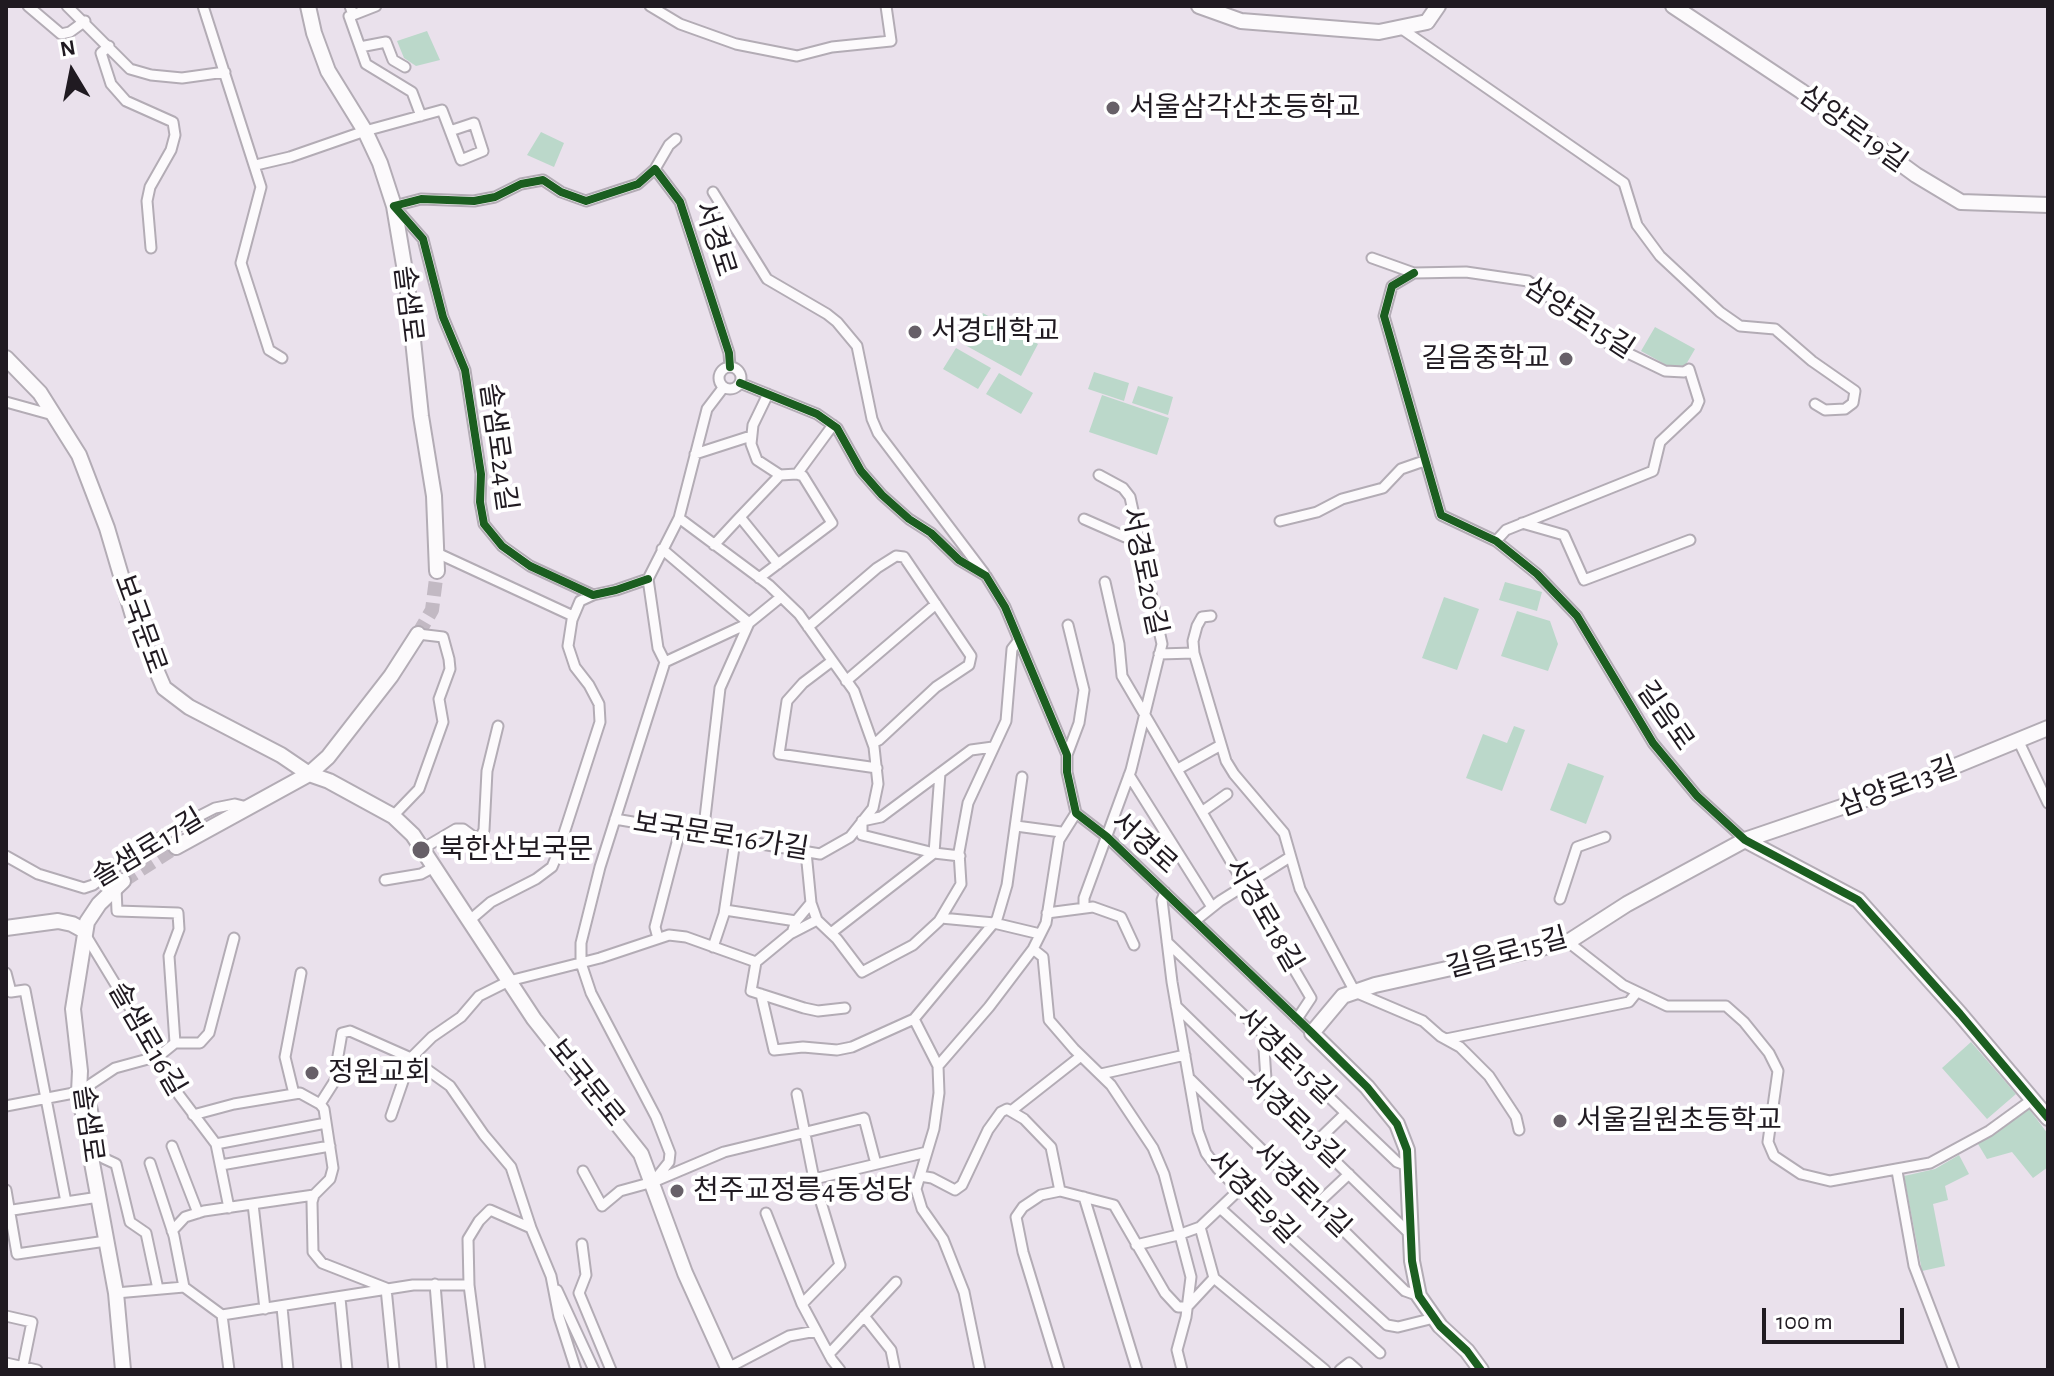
<!DOCTYPE html>
<meta charset="utf-8">
<style>
body{margin:0}
#map{position:relative;width:2054px;height:1376px;overflow:hidden;background:#eae1ec;font-family:"Alegreya Sans",sans-serif}
canvas{display:block}
.frame{position:absolute;inset:0;border:8px solid #201a21;pointer-events:none}
.north{position:absolute;left:32px;top:32px;width:80px;height:80px;-webkit-text-stroke:6px #fff;paint-order:stroke;rotate:350deg;font-size:22px;font-weight:700;line-height:32px;text-align:center;color:#201a21}
.north::after{content:'';display:block;margin:auto;width:28px;height:36px;background:#201a21;clip-path:polygon(50% 0,100% 100%,50% 72%,0 100%)}
.scale{position:absolute;left:1762px;top:1308px;width:142px;height:36px;box-sizing:border-box;border:4px solid #201a21;border-top:0;padding-left:10px;font-size:24px;line-height:28px;white-space:nowrap;color:#201a21;-webkit-text-stroke:6px #fff;paint-order:stroke}
</style>
<div id="map">
<canvas width="2054" height="1376"></canvas>
<div class="frame"></div>
<div class="north">N</div>
<div class="scale">100 m</div>
</div>
<script>
const ctx = document.querySelector('canvas').getContext('2d');
ctx.lineJoin = 'round';
function fillPath(path, color) { ctx.fillStyle = color; ctx.fill(path, 'evenodd'); }
const shape = rows => new Path2D(rows.map(r => 'M' + r).join(''));
function trace(path, color, width, dash) { ctx.strokeStyle = color; ctx.lineWidth = width; ctx.lineCap = dash ? 'butt' : 'round'; ctx.setLineDash(dash || []); ctx.stroke(path); }
function drawText(font, color, halo, rows, align = 'center') {
  ctx.font = font + ' "Alegreya Sans","Noto Sans KR",sans-serif'; ctx.lineWidth = 8; ctx.setLineDash([]); ctx.textBaseline = 'middle'; ctx.strokeStyle = halo; ctx.fillStyle = color; for (const [text, x, y, turn = 0] of rows) {
    ctx.save(); ctx.translate(x, y); ctx.rotate((+turn || 0) * Math.PI / 180); ctx.textAlign = isNaN(turn) ? turn : align; if (halo) ctx.strokeText(text, 0, 0); ctx.fillText(text, 0, 0); ctx.restore();
  }
}
const green = shape([
 [427,31,440,60,416,66,404,58,397,41],
 [541,132,564,143,554,167,527,155],
 [983,313,1038,344,1021,376,965,345],
 [1655,327,1695,349,1681,373,1641,351],
 [956,348,991,368,978,389,943,369],
 [1094,372,1129,383,1124,401,1088,389],
 [999,373,1033,393,1021,414,986,394],
 [1138,386,1173,397,1168,415,1132,403],
 [1102,395,1169,418,1157,455,1089,432],
 [1505,582,1542,592,1537,611,1499,600],
 [1444,597,1479,609,1457,670,1422,658],
 [1517,611,1550,621,1558,644,1548,671,1501,656],
 [1514,726,1525,730,1502,791,1466,778,1483,734,1507,743],
 [1568,763,1604,776,1586,824,1550,810],
 [1971,1042,2016,1094,1987,1119,1942,1068],
 [2029,1109,2048,1134,2048,1167,2033,1178,2012,1152,1987,1159,1978,1144],
 [1959,1155,1969,1174,1945,1186,1948,1200,1933,1204,1945,1266,1922,1271,1904,1176,1935,1169]
]);
const secondaryTunnel = shape([
 [418,634,432,610,437,571],
 [123,881,176,847]
]);
const street = shape([
 [28,6,61,34,70,32,85,21],
 [67,6,130,69,151,75,182,78,225,72],
 [203,6,261,187,241,263,269,350,282,358],
 [350,6,353,15,349,16,366,64,412,92,421,116],
 [650,6,680,24,736,44,797,56,832,47,891,41,886,6],
 [353,15,376,6],
 [1399,27,1624,183,1637,225,1660,256,1720,312,1740,326,1775,329,1812,361,1855,391,1853,403,1845,409,1825,410,1815,404],
 [109,46,101,53,111,84,126,101,173,122,175,135,171,150,150,187,147,201,151,248],
 [360,47,386,42,393,60,405,67],
 [256,165,290,157,365,131,442,110,450,131,461,160,483,151,474,123,450,131],
 [655,169,669,145,676,139],
 [713,192,767,279,827,314,837,322,857,346,872,419,878,433,984,573],
 [1372,258,1414,273,1466,272,1528,281,1609,344,1665,371,1684,372,1689,369,1699,401,1696,408,1660,442,1653,471,1506,530,1496,541],
 [1414,273,1392,286,1384,316,1441,515,1496,541,1537,574,1577,616,1653,743,1697,796,1745,840],
 '719 378a11 11 0 1 1 22 0a11 11 0 1 1-22 0Z',
 [740,383,817,414,837,428,861,471,882,495,909,519,931,533,959,560,986,576,1005,607,1067,755,1067,772,1076,813,1107,837,1312,1033],
 [768,394,753,425,751,444,757,460,780,475],
 [6,402,53,415],
 [695,454,751,436],
 [797,474,833,425],
 [1084,519,1125,537,1140,538],
 [1280,521,1317,512,1342,499,1383,488,1401,469,1424,461],
 [1522,523,1564,535,1584,580,1690,540],
 [714,545,740,517],
 [662,549,749,623,720,688,703,835],
 [437,553,573,616],
 [759,578,832,523,803,476,797,474,780,475,740,517,778,564],
 [648,579,616,590,593,595,530,566,502,546,484,524,480,502,481,474,465,370,443,317,423,239,394,206,421,199,474,201,495,197,521,184,543,180,561,192,586,201,638,184,655,169,680,202,729,353,730,367],
 [1105,582,1119,644,1122,676,1311,998,1297,1019],
 [808,627,877,568,896,556,904,557,971,656,969,665,936,687,879,740,873,743],
 [1194,653,1193,641,1197,626,1202,617,1211,616],
 [1159,654,1194,653,1226,761,1234,774,1284,833,1300,889,1355,992,1423,1021,1440,1036,1460,1047,1489,1076,1516,1117,1519,1130],
 [832,661,803,683,787,701,779,754,877,768],
 [665,662,658,648,648,579,679,518,707,409,723,388],
 [846,681,936,604],
 [2018,740,2048,803],
 [1067,755,1079,723,1084,690,1068,625],
 [1178,769,1221,745],
 [940,773,934,853,862,835,862,821,881,817,971,750,993,747],
 [1129,775,1212,907],
 [1203,811,1227,794],
 [393,816,419,789,443,722,439,699,450,669,449,659,443,637,418,634],
 [615,819,820,854,850,837,873,808,878,784,874,747,854,691,799,614,769,585,679,518],
 [1016,826,1061,832],
 [422,849,456,829,463,829,474,837,481,836,484,830,487,771,498,726],
 [6,856,38,874,84,888,93,885,120,864,174,829,215,808,235,804,247,807],
 [385,880,421,874,434,867],
 [116,888,117,911,178,913,179,929,169,956,175,1043],
 [1165,892,1162,900,1172,982,1198,1131,1206,1153,1218,1169,1239,1190,1387,1325,1398,1327,1434,1318],
 [1560,899,1577,847,1605,837],
 [811,903,817,920,837,939,862,972,913,945,939,921,961,884,959,852,968,803,1006,721,1012,649,1019,640],
 [1084,907,1084,898,1131,770,1162,644,1130,497,1123,488,1099,475],
 [725,910,796,921],
 [1047,913,1093,907,1121,917,1134,945],
 [941,918,994,923,1040,934],
 [470,920,491,902,536,879,552,867,557,855,600,722,599,704,589,685,575,667,568,646,572,620,580,601,593,595],
 [817,920,790,934,756,962,751,991,804,1008,818,1011,845,1008],
 [1195,921,1220,901,1290,857],
 [792,933,796,921,811,903,806,852],
 [831,933,934,853,960,856],
 [85,934,159,1056,179,1095,216,1144,229,1208],
 [658,938,655,927,680,831],
 [1167,942,1397,1162,1408,1166],
 [1568,942,1623,985,1667,1006,1726,1006,1744,1022,1769,1053,1778,1071,1768,1142,1774,1156,1801,1174,1830,1181,1930,1163,1989,1131,2033,1099],
 [713,947,724,914,735,841],
 [1033,949,1043,957,1049,1020,1074,1049,1111,1085,1153,1148,1164,1174,1191,1277,1186,1317,1177,1350,1182,1370],
 [6,973,11,992,25,990,66,1202],
 [761,994,774,1050,803,1047,837,1050,852,1047,914,1019,997,919,1007,885,1022,777],
 [1176,1006,1411,1235],
 [914,1019,938,1066],
 [1263,1034,1267,1094],
 [1446,1039,1629,1002,1637,992],
 [175,1043,200,1043,209,1033,234,938],
 [1101,1074,1185,1055],
 [1189,1078,1405,1291,1419,1296],
 [87,1086,103,1158,116,1164,130,1222,146,1233,158,1289],
 [294,1094,285,1057,301,973],
 [797,1094,814,1179,840,1265,802,1304],
 [320,1104,341,1071,338,1056,342,1033,350,1031,411,1058,450,1086,484,1135,511,1167,531,1228],
 [6,1106,79,1092,115,1068,159,1056,175,1043],
 [1011,1111,1081,1056],
 [193,1115,234,1104,300,1093,320,1104,324,1109,333,1168,330,1179,314,1195,312,1202,313,1252,322,1263,386,1288,394,1370],
 [391,1116,411,1058,432,1037,461,1017,479,996,509,981,600,958,669,935,686,937,756,962],
 [1316,1142,1346,1113],
 [216,1144,326,1123],
 [172,1146,198,1213],
 [150,1163,174,1236,184,1287],
 [221,1165,330,1146],
 [583,1171,602,1206,620,1191,653,1182,724,1152,864,1118,876,1164],
 [1897,1171,1914,1266,1954,1370],
 [920,1176,932,1178,955,1190,962,1185,988,1130,1001,1112,1007,1109,1024,1119,1051,1147,1060,1191],
 [814,1179,927,1152],
 [653,1182,669,1162,670,1153,656,1117,591,993,581,963,581,943,600,867,665,662,749,623,781,597],
 [6,1190,17,1254,106,1241],
 [1084,1197,1137,1370],
 [253,1204,265,1309],
 [1317,1204,1349,1174],
 [1220,1208,1380,1353],
 [6,1211,99,1197],
 [766,1213,802,1304,832,1360,840,1370],
 [1200,1227,1214,1278,1325,1370],
 [172,1231,185,1217,204,1211,314,1195],
 [582,1244,586,1275,579,1293,611,1370],
 [1136,1245,1178,1235,1200,1227,1239,1190],
 [435,1284,442,1370],
 [557,1290,594,1370],
 [116,1293,184,1287,222,1315,413,1285,469,1285],
 [340,1298,347,1370],
 [282,1307,288,1370],
 [222,1315,229,1370],
 [6,1316,32,1322,23,1366],
 [864,1316,891,1350,895,1370],
 [829,1354,896,1282],
 [6,1363,37,1370],
 [728,1368,789,1336,816,1331],
 [480,1370,469,1285,468,1239,479,1221,490,1210,531,1228,551,1276,559,1317,576,1370],
 [980,1370,964,1292,943,1239,922,1209,916,1189,934,1129,939,1093,938,1066,989,1007,1033,949,1046,923,1059,840,1076,813],
 [1059,1370,1023,1252,1016,1217,1023,1207,1041,1195,1060,1191,1114,1205,1165,1293,1178,1307,1187,1307,1214,1278],
 [1340,1370,1349,1363,1357,1370]
]);
const secondary = shape([
 [308,6,314,33,328,71,365,131,380,163,394,206,407,283,421,416,434,496,437,571],
 [1199,6,1241,21,1379,32,1427,22,1438,6],
 [1673,6,1801,91,1916,175,1961,202,2048,205],
 [6,358,40,393,79,455,107,528,133,616,164,688,189,707,281,755,309,774,329,781,393,816,413,835,534,1019,641,1154,685,1273,729,1370],
 [1745,840,1858,900,1960,1014,2048,1118],
 [176,847,309,774,328,757,391,676,418,634],
 [123,881,99,904,87,922,73,1009,80,1071,79,1092,116,1293,123,1370],
 [6,928,58,921,72,924,83,930],
 [1481,1370,1467,1351,1440,1326,1419,1296,1412,1261,1407,1150,1397,1124,1367,1087,1312,1033,1343,996,1375,985,1568,942,1627,904,1745,840,1921,780,2048,728]
]);
const cycleway = shape([
 [1414,273,1392,286,1384,316,1441,515,1496,541,1537,574,1577,616,1653,743,1697,796,1745,840,1858,900,1960,1014,2048,1118],
 [740,383,817,414,837,428,861,471,882,495,909,519,931,533,959,560,986,576,1005,607,1067,755,1067,772,1076,813,1107,837,1312,1033,1367,1087,1397,1124,1407,1150,1412,1261,1419,1296,1440,1326,1467,1351,1481,1370],
 [648,579,616,590,593,595,530,566,502,546,484,524,480,502,481,474,465,370,443,317,423,239,394,206,421,199,474,201,495,197,521,184,543,180,561,192,586,201,638,184,655,169,680,202,729,353,730,367]
]);
const markers = [
 [1113,108,8,"#676068"],
 [915,332,8,"#676068"],
 [1566,359,8,"#676068"],
 [421,850,10,"#676068"],
 [312,1073,8,"#676068"],
 [1560,1121,8,"#676068"],
 [677,1191,8,"#676068"]
];
const poiNames = [
 ["서울삼각산초등학교",1129,108],
 ["서경대학교",931,332],
 ["길음중학교",1550,359,"right"],
 ["북한산보국문",439,850],
 ["정원교회",328,1073],
 ["서울길원초등학교",1576,1121],
 ["천주교정릉4동성당",693,1191]
];
const streetNames = [
 ["삼양로19길",1853,129,36],
 ["서경로",715,239,72],
 ["솔샘로",408,304,83],
 ["삼양로15길",1579,318,33],
 ["솔샘로24길",498,447,82],
 ["서경로20길",1144,571,78],
 ["보국문로",140,624,70],
 ["길음로",1665,716,55],
 ["삼양로13길",1898,787,-20],
 ["보국문로16가길",721,836,9],
 ["서경로",1144,843,42],
 ["솔샘로17길",148,848,-31],
 ["서경로18길",1264,915,60],
 ["길음로15길",1507,953,-15],
 ["솔샘로16길",147,1039,60],
 ["서경로15길",1286,1056,44],
 ["보국문로",586,1083,51],
 ["서경로13길",1294,1120,44],
 ["솔샘로",88,1124,82],
 ["서경로11길",1302,1190,44],
 ["서경로9길",1253,1197,46]
];
fillPath(green, '#bbd8ca');
trace(secondaryTunnel, '#c2b9c3', 14, [14, 7]);
trace(street, '#b3acb5', 13);
trace(secondary, '#b3acb5', 18);
trace(street, '#fcfafc', 9);
trace(secondary, '#fcfafc', 14);
trace(cycleway, '#1b5e20', 8);
for (const [x, y, r, color] of markers) { const dot = new Path2D(); dot.arc(x, y, r, 0, 2 * Math.PI); ctx.fillStyle = color; ctx.fill(dot); trace(dot, '#fff', 3); }
drawText('28px', '#201a21', '#fff', poiNames, 'left');
drawText('28px', '#201a21', '#fff', streetNames);
</script>
